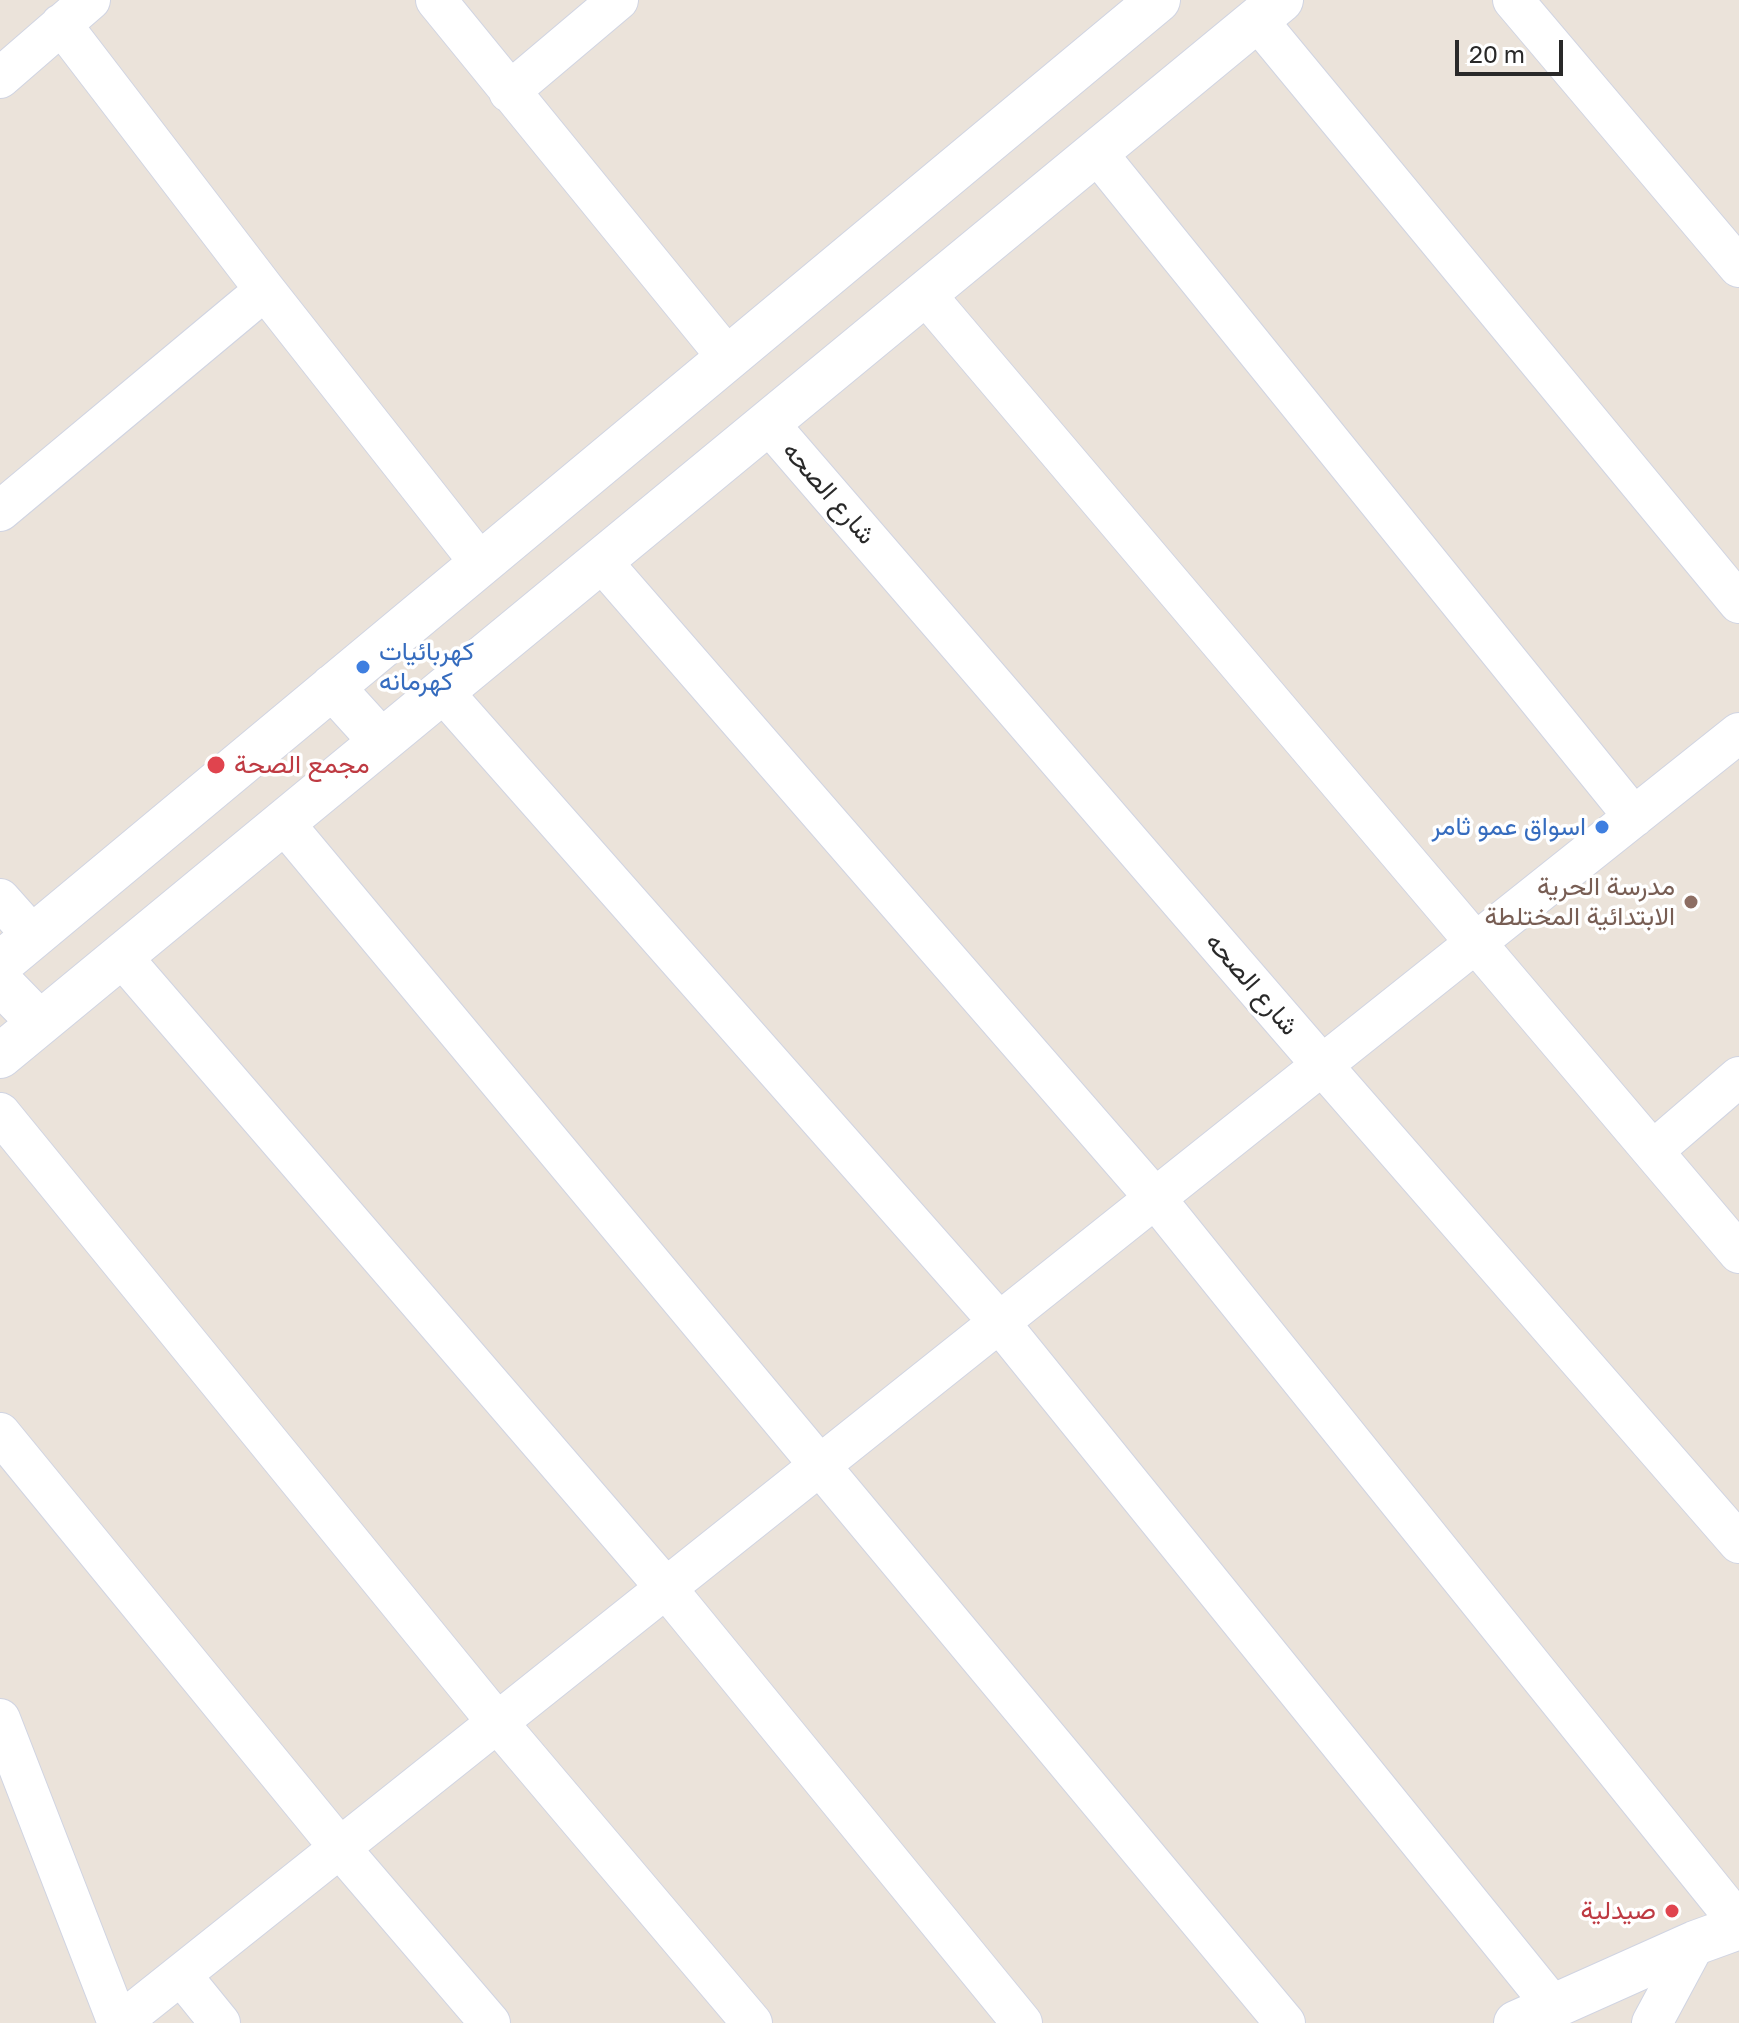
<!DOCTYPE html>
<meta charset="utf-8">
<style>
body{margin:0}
#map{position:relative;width:1739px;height:2023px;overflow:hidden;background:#ebe3da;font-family:"Golos Text",sans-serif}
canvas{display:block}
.scale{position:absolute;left:1455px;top:40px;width:108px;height:36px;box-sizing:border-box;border:4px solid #292929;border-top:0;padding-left:10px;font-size:24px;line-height:28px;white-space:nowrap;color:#292929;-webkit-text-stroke:6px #fff;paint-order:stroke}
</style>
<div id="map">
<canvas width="1739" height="2023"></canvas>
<div class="scale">20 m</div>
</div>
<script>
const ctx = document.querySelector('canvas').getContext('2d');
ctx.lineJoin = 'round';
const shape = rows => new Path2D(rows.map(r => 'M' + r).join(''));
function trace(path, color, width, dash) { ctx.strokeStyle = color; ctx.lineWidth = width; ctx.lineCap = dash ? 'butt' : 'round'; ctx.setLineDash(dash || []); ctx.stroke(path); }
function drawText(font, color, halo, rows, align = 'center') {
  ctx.font = font + ' "Golos Text",Vazirmatn,sans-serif'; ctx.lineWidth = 7; ctx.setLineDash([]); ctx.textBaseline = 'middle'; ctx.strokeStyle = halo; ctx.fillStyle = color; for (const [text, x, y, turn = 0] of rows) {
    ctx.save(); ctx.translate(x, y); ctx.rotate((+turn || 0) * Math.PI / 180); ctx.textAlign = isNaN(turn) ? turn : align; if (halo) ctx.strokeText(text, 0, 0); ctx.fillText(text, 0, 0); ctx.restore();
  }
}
const street = shape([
 [436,0,728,358],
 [1513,0,1739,267],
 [1257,20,1739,603],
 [61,24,265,290,481,564],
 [0,78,90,0],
 [509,92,618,0],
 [1096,152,1634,817],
 [925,294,1739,1253],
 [768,423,1322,1065,1739,1543],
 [0,511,265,290],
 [601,561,1155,1198,1739,1923],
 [442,691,999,1322,1553,2006],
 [283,822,1285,2023],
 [0,899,33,936],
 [121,956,666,1588,1022,2023],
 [0,1113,497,1722,752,2023],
 [1654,1150,1739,1077],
 [0,1433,340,1848,490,2023],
 [0,1719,118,2023],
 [181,1975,220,2023],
 [120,2023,1739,733],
 [1652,2023,1695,1943]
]);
const secondary = shape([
 [332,687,381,741],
 [0,964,1158,0],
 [0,982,40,1023],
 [0,1056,1281,0],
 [1516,2023,1695,1943,1739,1927]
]);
const markers = [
 [363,667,8,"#3f7fe0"],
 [216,765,10,"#e0444e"],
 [1602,827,8,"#3f7fe0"],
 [1691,902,8,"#8d6e63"],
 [1672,1911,8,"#e0444e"]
];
const streetNames = [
 ["شارع الصحه",829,493,49],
 ["شارع الصحه",1252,984,49]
];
const shopNames = [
 ["كهربائيات",379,652],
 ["كهرمانه",379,682],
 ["اسواق عمو ثامر",1586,827,"right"]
];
const healthNames = [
 ["مجمع الصحة",234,765],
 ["صيدلية",1656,1911,"right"]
];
const educationNames = [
 ["مدرسة الحرية",1675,887],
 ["الابتدائية المختلطة",1675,917]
];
trace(street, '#d0d4e2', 42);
trace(secondary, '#d0d4e2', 46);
trace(street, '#fff', 40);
trace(secondary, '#fff', 44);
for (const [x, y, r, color] of markers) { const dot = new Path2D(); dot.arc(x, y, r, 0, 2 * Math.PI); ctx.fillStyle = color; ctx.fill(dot); trace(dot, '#fff', 3); }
drawText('26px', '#292929', '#fff', streetNames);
drawText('26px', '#366cbe', '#fff', shopNames, 'left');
drawText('26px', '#be3a42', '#fff', healthNames, 'left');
drawText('26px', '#785e54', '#fff', educationNames, 'right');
</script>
